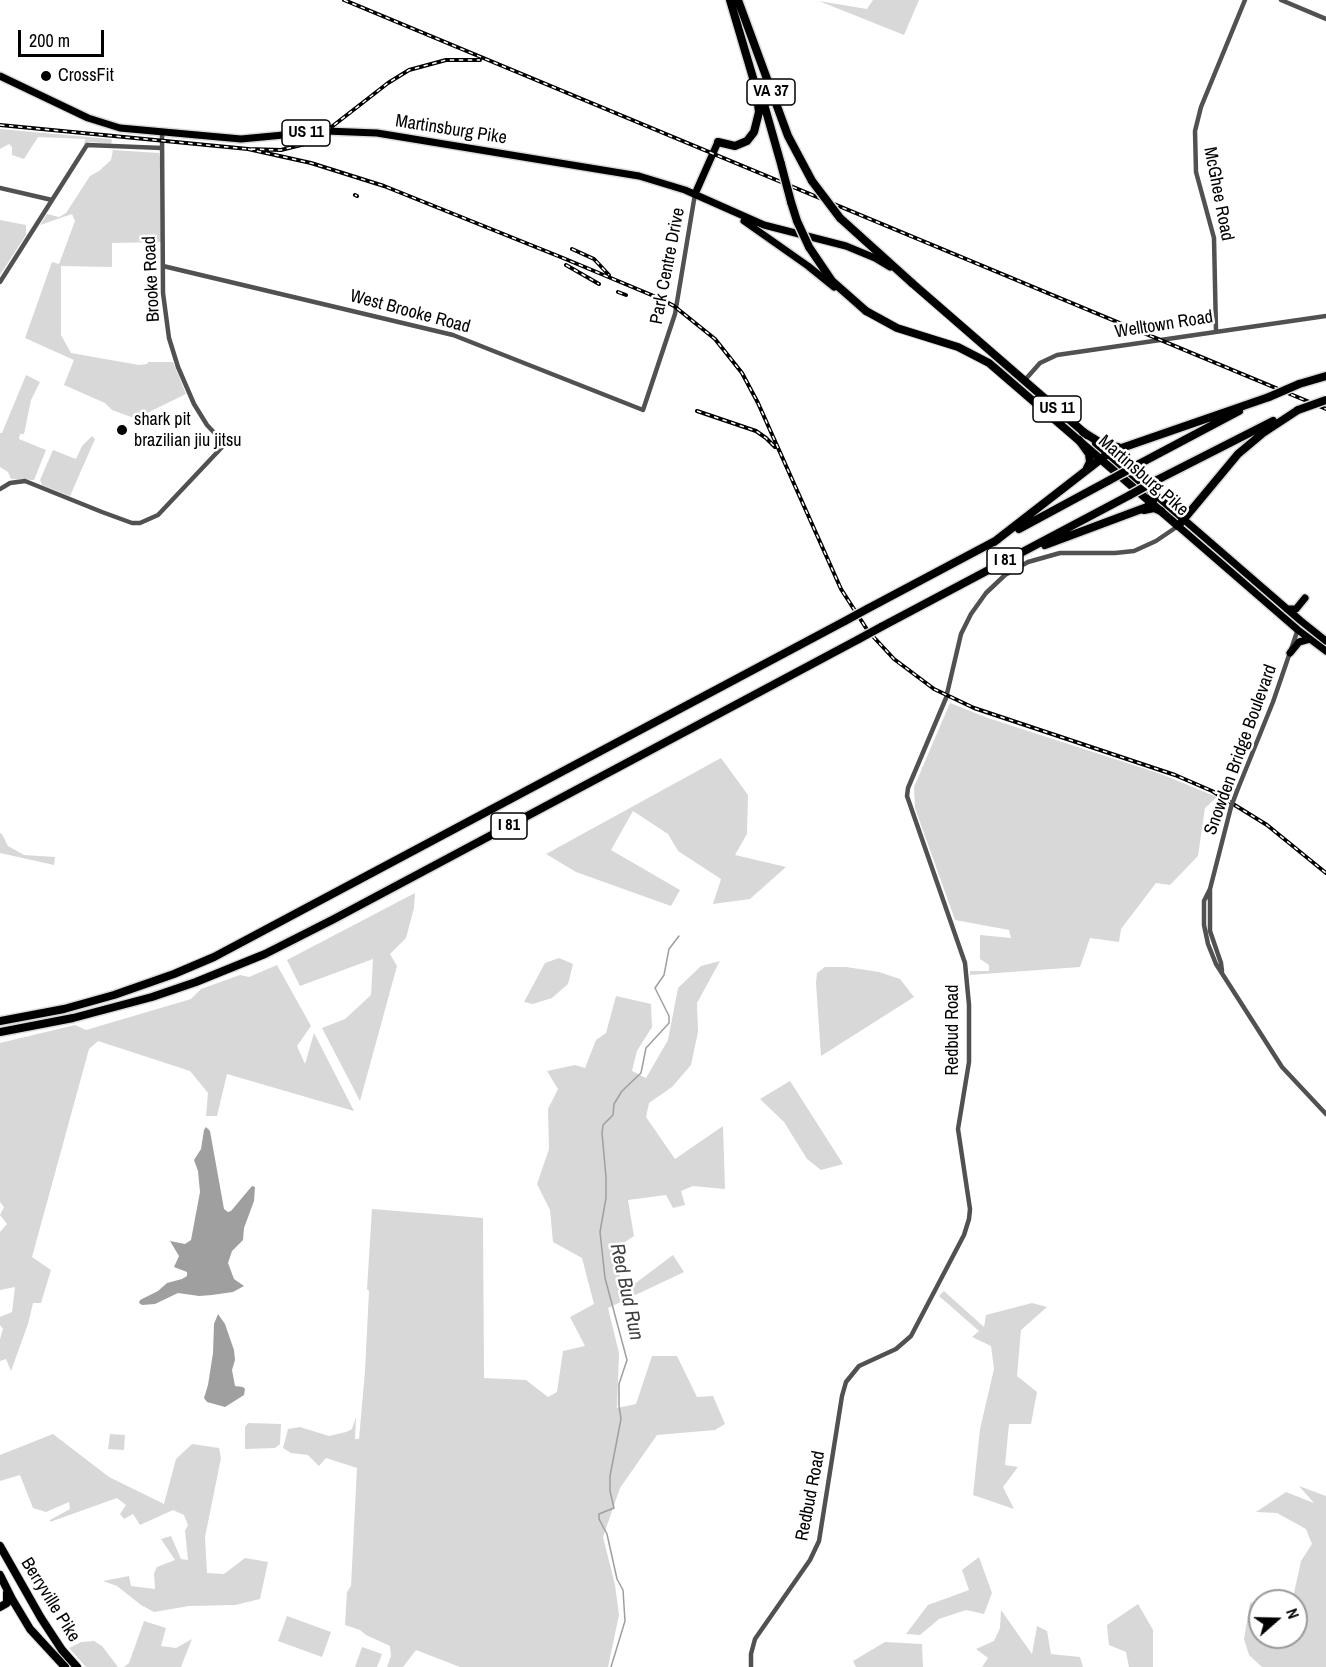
<!DOCTYPE html>
<style>
body{margin:0}
#map{position:relative;width:1326px;height:1667px;overflow:hidden;background:#fff;font-family:"Archivo Narrow",sans-serif}
canvas{display:block}
.north{position:absolute;left:1248px;top:1589px;width:60px;height:60px;box-sizing:border-box;background:#fff;border:2px solid #999;border-radius:50%;rotate:70deg;font-size:16px;font-weight:700;line-height:24px;text-align:center;color:#000}
.north::after{content:'';display:block;margin:auto;width:21px;height:27px;background:#000;clip-path:polygon(50% 0,100% 100%,50% 72%,0 100%)}
.scale{position:absolute;left:18px;top:30px;width:86px;height:27px;box-sizing:border-box;border:3px solid #000;border-top:0;padding-left:8px;font-size:18px;line-height:21px;white-space:nowrap;color:#000;-webkit-text-stroke:4px #fff;paint-order:stroke}
</style>
<div id="map">
<canvas width="1326" height="1667"></canvas>
<div class="north">N</div>
<div class="scale">200 m</div>
</div>
<script>
const ctx = document.querySelector('canvas').getContext('2d');
ctx.lineJoin = 'round';
function fillPath(path, color) { ctx.fillStyle = color; ctx.fill(path, 'evenodd'); }
const shape = rows => new Path2D(rows.map(r => 'M' + r).join(''));
function trace(path, color, width, dash) { ctx.strokeStyle = color; ctx.lineWidth = width; ctx.lineCap = dash ? 'butt' : 'round'; ctx.setLineDash(dash || []); ctx.stroke(path); }
function drawText(font, color, halo, rows, align = 'center') {
  ctx.font = font + ' "Archivo Narrow",sans-serif'; ctx.lineWidth = 5; ctx.setLineDash([]); ctx.textBaseline = 'middle'; ctx.strokeStyle = halo; ctx.fillStyle = color; for (const [text, x, y, turn = 0] of rows) {
    ctx.save(); ctx.translate(x, y); ctx.rotate((+turn || 0) * Math.PI / 180); ctx.textAlign = isNaN(turn) ? turn : align; if (halo) ctx.strokeText(text, 0, 0); ctx.fillText(text, 0, 0); ctx.restore();
  }
}
const green = shape([
 [873,0,919,0,904,35,819,1,867,9],
 [0,129,111,139,112,141,111,144,90,142,84,144,85,139,38,137,24,159,12,155,12,147,9,144,0,149],
 [113,150,159,153,160,158,161,242,112,243,112,267,61,266,61,335,71,353,139,365,147,364,148,362,173,362,186,394,145,414,142,421,112,410,105,403,64,385,74,360,25,338,52,262,59,264,75,221,72,214,40,225,47,214,59,217,66,213,90,176,99,171,111,160],
 [0,220,26,225,26,235,0,275],
 [26,375,40,382,31,400,24,434,20,434,19,439,46,450,34,480,11,479,8,472,0,467,0,433,2,433],
 [92,436,95,439,70,496,42,485,40,480,53,450,76,459,82,446],
 [950,703,988,718,1161,774,1217,797,1205,808,1198,856,1170,885,1156,883,1121,929,1119,942,1090,938,1080,967,970,975,970,971,989,971,989,965,980,959,980,935,1011,938,1009,930,955,920,915,808,914,787],
 [721,758,748,795,747,834,735,855,786,867,750,899,713,904,721,879,678,851,668,834,633,811,611,850,680,890,671,906,576,872,546,854],
 [0,833,2,834,8,846,24,855,55,857,54,865,0,853],
 [415,893,414,908,406,938,390,954,397,966,360,1101,322,1028,345,1019,371,995,373,959,300,986,287,960],
 [559,958,573,964,568,984,552,998,533,1004,524,1002,545,963],
 [720,961,697,1003,698,1032,691,1065,672,1087,649,1103,646,1117,675,1159,723,1126,725,1189,693,1186,681,1191,685,1205,673,1208,666,1195,628,1200,634,1236,616,1248,621,1285,633,1285,673,1255,684,1272,608,1308,619,1353,617,1408,636,1404,652,1356,677,1356,697,1397,713,1396,725,1424,715,1430,657,1435,620,1488,603,1537,615,1585,619,1615,608,1667,460,1667,416,1650,403,1667,387,1667,391,1656,390,1646,366,1635,360,1630,345,1625,347,1592,351,1586,357,1468,326,1458,319,1466,308,1455,291,1453,283,1448,288,1429,300,1427,329,1436,346,1432,352,1429,356,1417,355,1439,359,1439,365,1371,369,1291,367,1289,372,1209,483,1218,484,1378,526,1380,548,1397,557,1392,563,1351,585,1346,570,1317,594,1304,582,1258,553,1242,550,1210,537,1184,549,1149,548,1109,558,1089,547,1071,575,1065,585,1068,596,1040,606,1033,616,996,651,1004,652,1027,637,1051,632,1071,646,1078,668,1040,678,988,701,966],
 [277,965,311,1026,297,1046,305,1064,314,1033,354,1111,227,1074,217,1116,206,1116,208,1093,190,1071,98,1041,89,1049,32,1257,51,1270,41,1303,33,1303,28,1324,11,1371,6,1359,0,1361,0,1339,3,1329,0,1325,0,1317,12,1312,15,1287,0,1290,0,1232,7,1224,0,1215,4,1207,0,1202,0,1043,75,1025,86,1030,191,999,201,989,240,975,249,977],
 [825,967,846,967,879,972,900,979,914,997,821,1056,816,983,817,973],
 [790,1081,843,1164,821,1170,807,1159,784,1122,760,1099],
 [944,1291,984,1327,986,1315,1032,1303,1047,1307,1021,1330,1017,1376,1037,1392,1031,1424,1009,1424,1005,1465,1018,1467,1003,1487,1014,1509,973,1495,980,1429,994,1369,991,1346,972,1337,979,1331,939,1296],
 [248,1423,281,1424,280,1444,275,1448,245,1449,245,1427],
 [53,1434,109,1477,164,1504,176,1459,192,1444,219,1448,221,1458,205,1537,207,1573,224,1574,245,1558,268,1562,260,1599,235,1605,189,1606,154,1612,141,1605,117,1586,103,1581,129,1576,131,1586,155,1589,154,1573,157,1567,175,1560,161,1539,171,1536,181,1559,188,1560,185,1531,188,1525,184,1515,173,1510,140,1525,133,1514,124,1519,120,1514,126,1505,117,1498,50,1522,50,1520,70,1509,69,1502,46,1512,33,1508,20,1475,0,1481,0,1455],
 [110,1434,125,1435,124,1450,108,1449],
 [1299,1486,1326,1496,1326,1667,1262,1667,1249,1655,1244,1639,1250,1603,1294,1593,1301,1561,1312,1544,1306,1529,1277,1513,1256,1512,1286,1492,1314,1503],
 [1260,1601,1296,1601,1296,1637,1260,1637],
 [979,1557,992,1593,984,1614,966,1610,939,1619,920,1635,906,1634,928,1605,969,1590,962,1570],
 [1138,1604,1153,1630,1153,1667,1129,1667,1126,1652,1109,1645,1107,1625],
 [1001,1610,1032,1654,1037,1626,1047,1631,1051,1654,1080,1657,1083,1667,982,1667,988,1658,976,1649,994,1641,1000,1628],
 [287,1616,331,1632,322,1657,278,1641],
 [144,1621,166,1628,161,1646,176,1648,192,1639,181,1667,124,1667,129,1663],
 [94,1641,102,1646,118,1667,86,1667,69,1648,81,1642],
 [885,1642,922,1644,923,1667,856,1667,853,1661],
 [362,1647,382,1654,377,1667,355,1667]
]);
const water = shape([
 [206,1127,210,1131,224,1209,228,1212,231,1211,252,1186,255,1187,254,1201,244,1228,243,1240,232,1251,228,1263,234,1279,244,1286,233,1292,212,1295,199,1296,178,1293,155,1304,142,1305,139,1303,140,1300,158,1291,167,1283,182,1279,187,1276,187,1272,174,1267,179,1256,170,1241,185,1244,191,1240,200,1192,198,1171,194,1160,201,1149,204,1130],
 [218,1314,225,1324,234,1350,235,1360,232,1370,235,1386,243,1387,245,1389,244,1395,225,1407,207,1402,204,1398,208,1385,213,1353,214,1324]
]);
const stream = shape([
 [611,1667,625,1621,623,1590,617,1579,607,1534,599,1519,599,1514,614,1508,610,1491,610,1476,621,1419,619,1406,619,1384,627,1360,605,1278,600,1232,606,1198,606,1177,602,1133,603,1125,613,1115,614,1104,622,1091,641,1073,646,1048,669,1023,669,1016,655,988,664,975,669,949,679,936]
]);
const tertiary = shape([
 [1281,0,1326,19],
 [0,188,52,200],
 [163,266,453,335,643,410,675,314,695,194],
 [0,282,87,145,162,148],
 [1216,331,1214,238,1196,172,1195,131,1201,107,1245,0],
 [1024,381,1040,363,1057,355,1326,316],
 [0,489,10,483,25,481,102,512,132,523,140,523,158,515,225,444,207,425,194,404,178,367,169,338,163,293,162,133],
 [1237,791,1273,702,1298,629],
 [1210,889,1204,901,1204,925,1208,944,1216,964,1282,1067,1326,1114],
 [1222,971,1221,963,1210,931,1210,889,1231,807],
 [751,1667,751,1654,755,1639,810,1560,819,1541,842,1396,846,1382,859,1366,896,1349,911,1336,964,1235,969,1219,970,1209,958,1129,969,1062,969,1005,965,963,907,796,908,788,946,698,961,634,971,614,986,593,1005,575,1028,562,1060,553,1115,553,1134,551,1156,541,1178,526]
]);
const primary = shape([
 [0,76,88,118,120,128,241,139,326,131,377,133,639,176,685,190,764,225,846,246,875,258,890,267],
 [695,194,718,142],
 [744,221,808,266,834,287],
 [1151,491,1301,621,1326,641],
 [1178,526,1298,630,1326,651],
 [1287,609,1296,609,1305,598],
 [1290,653,1299,642,1310,639]
]);
const trunk = shape([
 [912,283,1087,435],
 [866,311,897,328,958,347,989,363,1178,526,1184,519],
 [1096,443,1150,490],
 [0,1546,41,1618,62,1650,77,1667],
 [0,1575,12,1599,30,1629,65,1667],
 [0,1607,7,1603,7,1593]
]);
const motorway = shape([
 [738,0,788,136,812,181],
 [762,97,781,164],
 [718,142,735,146,747,141,754,132,759,112,756,88,730,0],
 [791,202,797,221],
 [840,218,912,283],
 [809,247,832,281,866,311],
 [1299,384,1326,376],
 [1083,432,1104,445,1118,447],
 [1079,440,1089,454,1090,462,1087,468],
 [1139,464,1239,411],
 [1157,480,1273,421],
 [1144,510,1154,508,1161,511],
 [1184,519,1238,454,1263,433,1298,410],
 [1019,529,1108,481],
 [994,542,1110,452,1269,397],
 [1045,545,1147,507,1154,499,1151,491],
 [867,609,997,540],
 [881,627,1130,495],
 [0,1021,64,1009,114,995,174,974,214,957,845,621],
 [0,1032,73,1018,152,997,196,982,265,954,334,919,859,639]
]);
const rail = shape([
 [344,0,1326,409],
 [0,125,248,149,281,150,305,144,316,139,388,83,409,70,446,60,480,60],
 [248,149,311,163,384,186,563,258,661,299,674,306,715,339,742,373,758,403,841,589,868,631,894,659,934,689,974,708,1175,775,1212,791,1267,825,1326,873],
 [355,195,357,196],
 [572,249,594,259,609,275],
 [566,265,599,284],
 [618,292,626,295],
 [697,411,756,431,766,438,775,447]
]);
const tertiaryBridge = shape([
 [1231,807,1237,791]
]);
const motorwayBridge = shape([
 [781,164,791,202],
 [812,181,840,218],
 [797,221,809,247],
 [1269,397,1299,384],
 [1298,410,1326,400],
 [1108,481,1139,464],
 [1130,495,1157,480],
 [845,621,867,609],
 [859,639,881,627]
]);
const markers = [
 [46,76,6,"#000"],
 [122,430,6,"#000"]
];
const shields = [
 [771,92,48],
 [306,133,48],
 [1057,409,48],
 [1005,561,36],
 [509,826,36]
];
const shieldNames = [
 ["VA 37",771,92],
 ["US 11",306,133],
 ["US 11",1057,409],
 ["I 81",1005,561],
 ["I 81",509,826]
];
const poiNames = [
 ["CrossFit",58,76],
 ["shark pit",134,420],
 ["brazilian jiu jitsu",134,441]
];
const streetNames = [
 ["Martinsburg Pike",451,130,9],
 ["McGhee Road",1218,194,79],
 ["Park Centre Drive",668,266,-79],
 ["Brooke Road",152,279,-93],
 ["West Brooke Road",410,312,15],
 ["Welltown Road",1164,325,-9],
 ["Martinsburg Pike",1143,476,41],
 ["Snowden Bridge Boulevard",1241,750,-70],
 ["Redbud Road",953,1030,-90],
 ["Redbud Road",811,1496,-79],
 ["Berryville Pike",50,1600,58]
];
const waterNames = [
 ["Red Bud Run",626,1292,78]
];
fillPath(green, '#d8d8d8');
fillPath(water, '#9f9f9f');
trace(stream, '#9f9f9f', 1.5);
trace(primary, '#dbdbdb', 10);
trace(trunk, '#dbdbdb', 10);
trace(motorway, '#dbdbdb', 11);
trace(tertiary, '#515151', 4.5);
trace(primary, '#000', 7);
trace(trunk, '#000', 8);
trace(motorway, '#000', 8);
trace(rail, '#000', 4);
trace(rail, '#fff', 1.5, [4.5]);
trace(motorwayBridge, '#dbdbdb', 11, []);
trace(tertiaryBridge, '#515151', 4.5);
trace(motorwayBridge, '#000', 8);
for (const [x, y, r, color] of markers) { const dot = new Path2D(); dot.arc(x, y, r, 0, 2 * Math.PI); ctx.fillStyle = color; ctx.fill(dot); trace(dot, '#fff', 2); }
for (const [x, y, w] of shields) { const box = new Path2D(); box.roundRect(x - w / 2, y - 13, w, 26, 4.5); ctx.fillStyle = '#fff'; ctx.fill(box); trace(box, '#000', 1.5); }
drawText('bold 16px', '#000', null, shieldNames);
drawText('18px', '#000', '#fff', poiNames, 'left');
drawText('18px', '#000', '#fff', streetNames);
drawText('italic 20px', '#404040', '#fff', waterNames);
</script>
